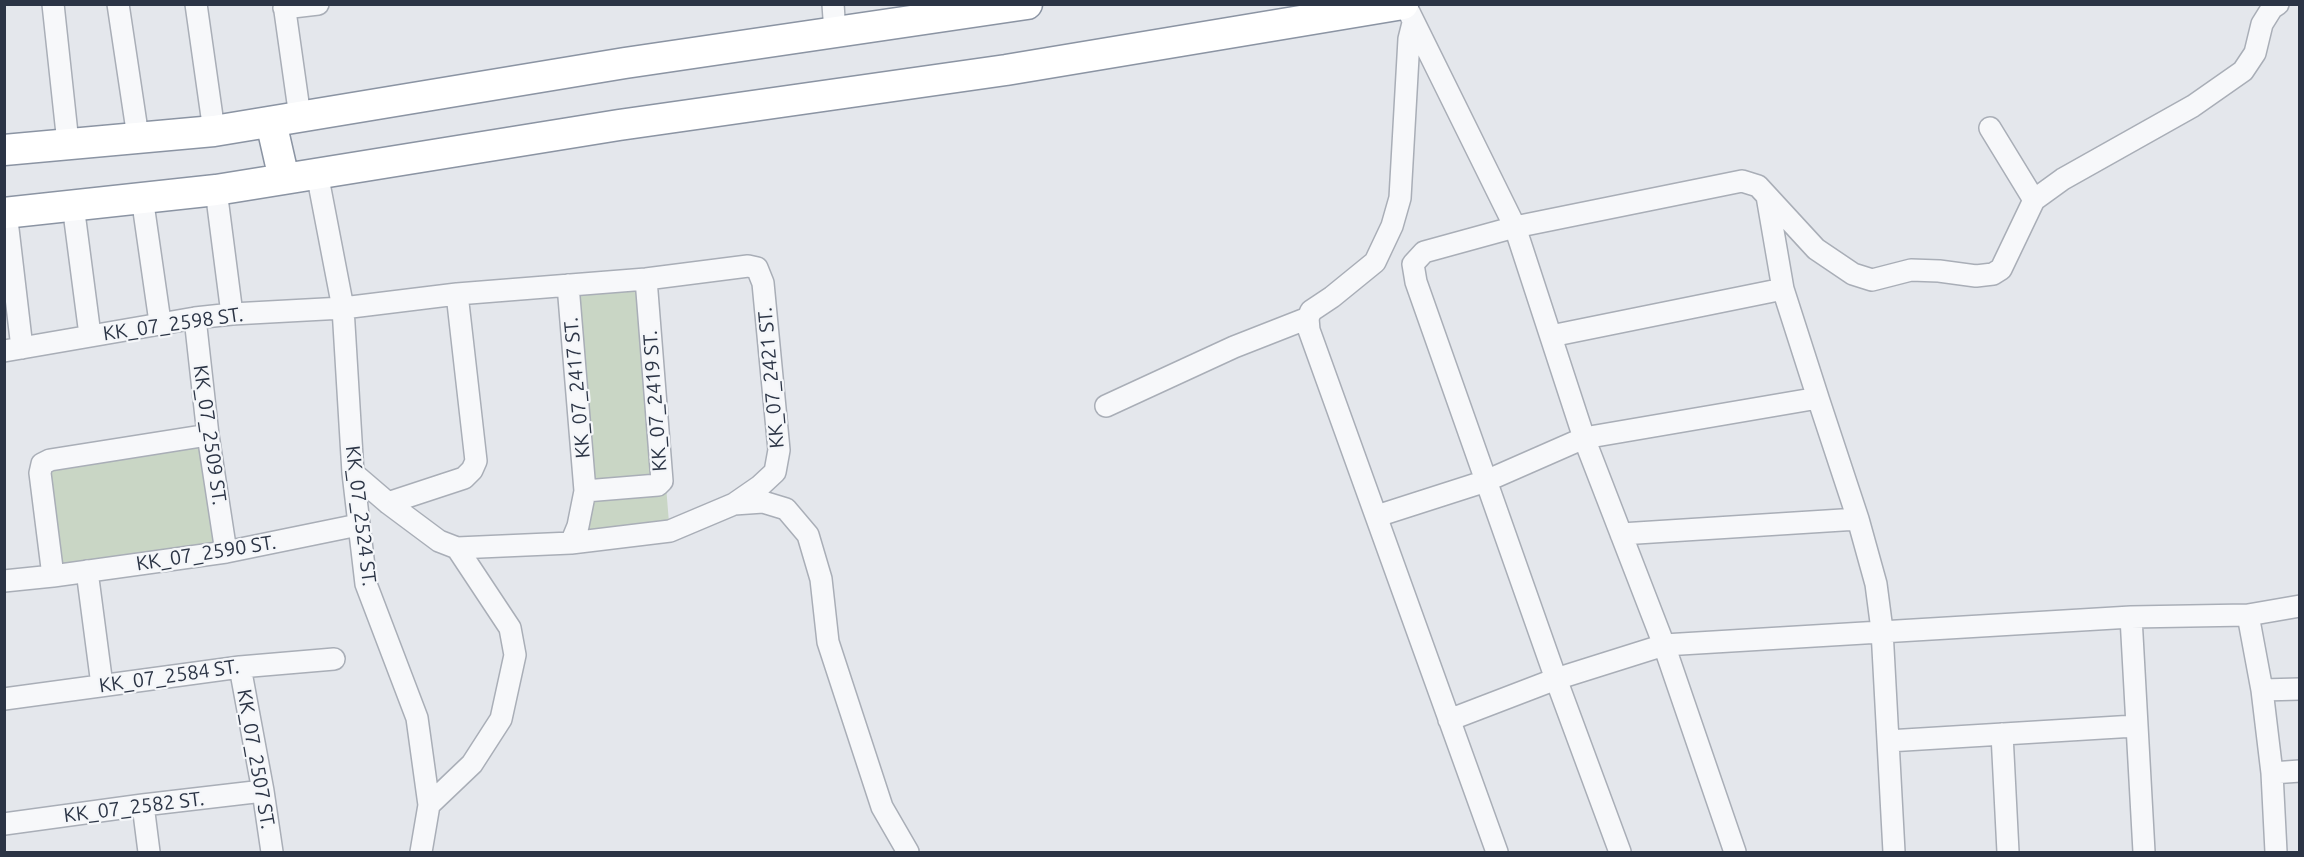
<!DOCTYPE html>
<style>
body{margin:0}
#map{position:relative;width:2304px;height:857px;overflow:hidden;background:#e4e7ec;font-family:Ubuntu,sans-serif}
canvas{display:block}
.frame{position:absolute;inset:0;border:6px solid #2b3445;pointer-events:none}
</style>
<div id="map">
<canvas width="2304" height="857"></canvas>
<div class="frame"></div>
</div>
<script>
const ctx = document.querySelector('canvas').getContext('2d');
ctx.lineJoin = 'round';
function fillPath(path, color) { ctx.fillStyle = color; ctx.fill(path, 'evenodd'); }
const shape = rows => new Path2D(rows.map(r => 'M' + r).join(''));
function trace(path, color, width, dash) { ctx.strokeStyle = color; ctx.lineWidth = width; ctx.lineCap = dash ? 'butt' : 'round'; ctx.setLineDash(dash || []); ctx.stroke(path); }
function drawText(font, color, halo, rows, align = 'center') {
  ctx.font = font + ' Ubuntu,sans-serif'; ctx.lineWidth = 4.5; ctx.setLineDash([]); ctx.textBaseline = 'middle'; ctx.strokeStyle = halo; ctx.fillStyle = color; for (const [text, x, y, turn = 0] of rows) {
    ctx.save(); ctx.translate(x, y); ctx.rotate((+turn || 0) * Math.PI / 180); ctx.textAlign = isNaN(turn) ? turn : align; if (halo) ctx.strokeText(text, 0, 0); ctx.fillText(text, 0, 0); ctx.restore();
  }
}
const green = shape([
 [649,278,670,535,587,542,569,284],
 [208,435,226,552,53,576,40,473]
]);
const minor = shape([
 [53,4,68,143],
 [118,4,138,137],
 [196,4,214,131],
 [284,4,300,117],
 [833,4,835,33],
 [1405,4,1515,227,1584,438,1664,645,1735,852],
 [284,8,318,4],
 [1413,23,1409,39,1400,198,1392,226,1375,262,1332,297,1311,311,1308,318,1309,330,1497,852],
 [1990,128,2034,200],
 [317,173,343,308,353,473,366,584,417,718,429,805,421,852],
 [216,190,232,314],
 [1767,196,1783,289,1818,398],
 [142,197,160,322],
 [73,205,90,335],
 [6,212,22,348],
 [568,285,585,491,578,526,571,543],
 [195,318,208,435,226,552],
 [1551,336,1783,289],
 [4,351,195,318,232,314,343,308,457,294,646,279,748,266,757,268,763,283,779,450,775,472,760,486,734,504],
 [1106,406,1234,347,1308,318],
 [353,473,388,503,439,541,457,548,571,543,670,531,734,504,763,502,786,509,808,535,821,579,828,642,882,807,908,852],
 [585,491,658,485,662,481,646,279],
 [388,503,464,478,472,470,476,461,457,294],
 [1377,516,1486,481,1584,438,1818,398,1858,519,1876,584,1882,630,1894,852],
 [1621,534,1858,519],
 [87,571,102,685],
 [53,576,40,473,42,464,50,460,208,435],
 [4,581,53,576,226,552,358,525],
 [2248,615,2262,690,2272,773,2276,852],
 [2131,617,2248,615,2300,606],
 [240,667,263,791,272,852],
 [2262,690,2300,689],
 [4,699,240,667,334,659],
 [1449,720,1556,679,1664,645,2131,617,2144,852],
 [2002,734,2008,852],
 [1888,741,2135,726],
 [2272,773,2300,771],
 [143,805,149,852],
 [429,805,472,764,501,719,515,655,510,628,457,548],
 [4,824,143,805,263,791],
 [1620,852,1556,679,1416,282,1413,264,1424,252,1515,227,1742,181,1758,186,1816,249,1853,274,1872,280,1911,270,1939,271,1976,276,1993,274,2001,269,2034,200,2063,179,2193,106,2243,71,2255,53,2262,24,2272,8,2278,4]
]);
const highway = shape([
 [271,122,284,179],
 [4,150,214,131,625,63,1027,4],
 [4,213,216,190,619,125,1006,70,1403,4]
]);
const streetNames = [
 ["KK_07_2598 ST.",173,324,-8],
 ["KK_07_2421 ST.",771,378,-95],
 ["KK_07_2417 ST.",577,388,-95],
 ["KK_07_2419 ST.",655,401,-94],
 ["KK_07_2509 ST.",210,435,82],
 ["KK_07_2524 ST.",361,516,83],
 ["KK_07_2590 ST.",206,553,-9],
 ["KK_07_2584 ST.",169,676,-8],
 ["KK_07_2507 ST.",256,759,80],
 ["KK_07_2582 ST.",134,807,-7]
];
fillPath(green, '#c9d6c5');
trace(minor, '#a9aeb7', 24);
trace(highway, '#8b94a3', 33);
trace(minor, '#f7f8fa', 21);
trace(highway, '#fff', 30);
drawText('20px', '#2b3445', '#f4f6f9', streetNames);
</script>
